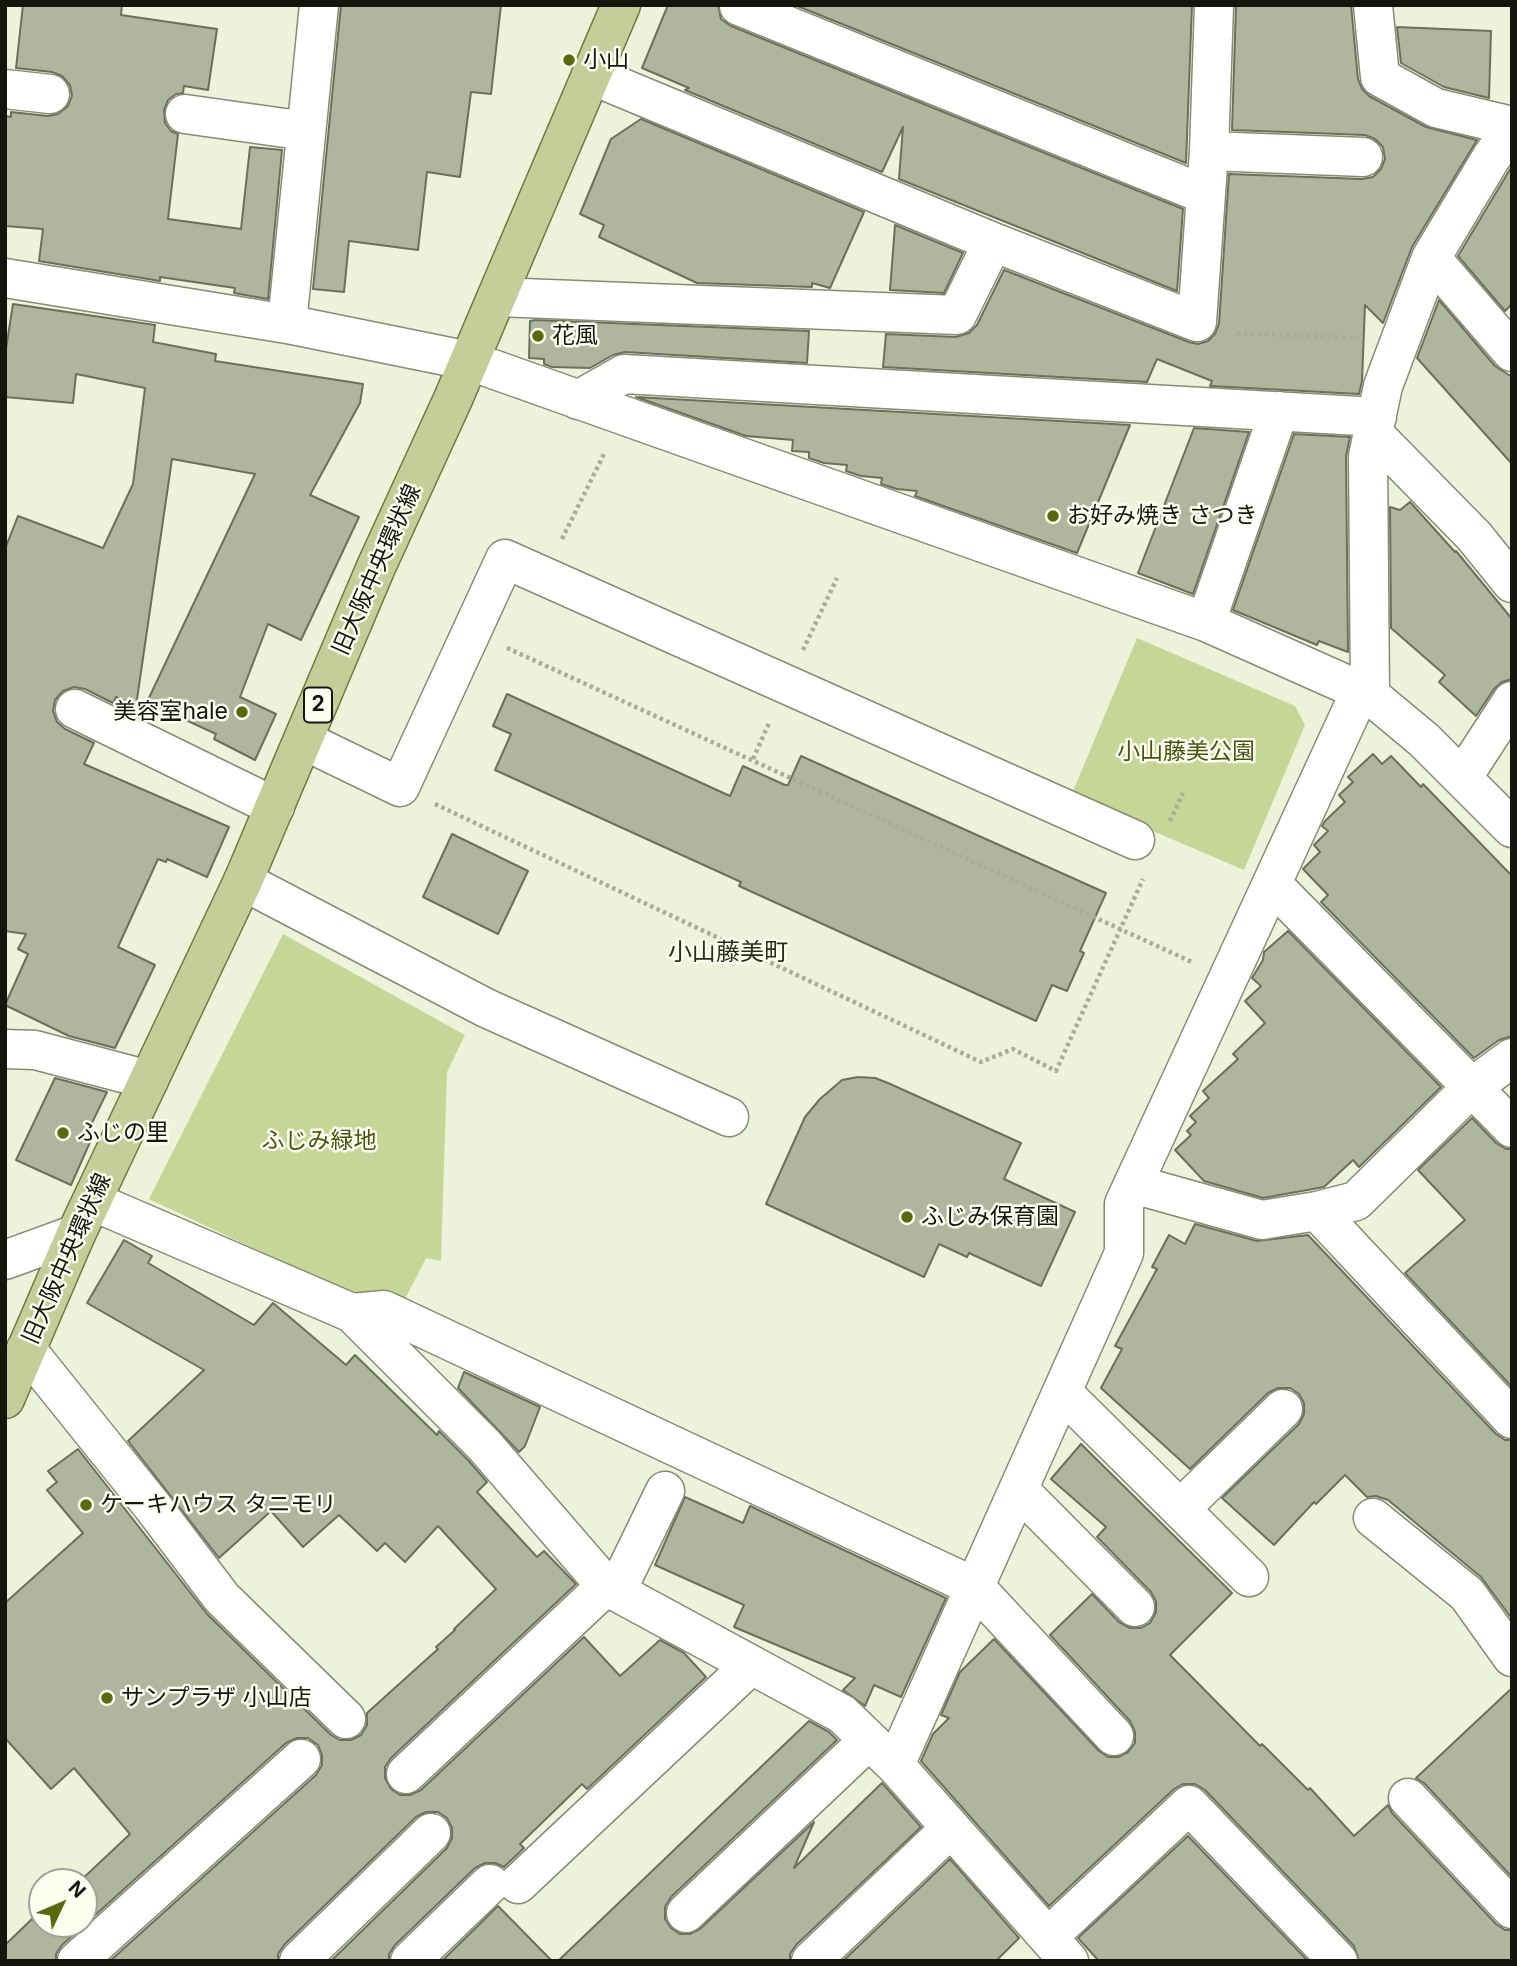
<!DOCTYPE html>
<meta charset="utf-8">
<style>
body{margin:0}
#map{position:relative;width:1517px;height:1966px;overflow:hidden;background:#edf3da;font-family:Inter,sans-serif}
canvas{display:block}
.frame{position:absolute;inset:0;border:7px solid #14160e;pointer-events:none}
.north{position:absolute;left:28px;top:1868px;width:70px;height:70px;box-sizing:border-box;background:#fbfff0;border:2px solid #9fa296;border-radius:50%;rotate:46deg;font-size:19px;font-weight:700;line-height:28px;text-align:center;color:#14160e}
.north::after{content:'';display:block;margin:auto;width:24px;height:32px;background:#5b680e;clip-path:polygon(50% 0,100% 100%,50% 72%,0 100%)}
</style>
<div id="map">
<canvas width="1517" height="1966"></canvas>
<div class="frame"></div>
<div class="north">N</div>
</div>
<script>
const ctx = document.querySelector('canvas').getContext('2d');
ctx.lineJoin = 'round';
function fillPath(path, color) { ctx.fillStyle = color; ctx.fill(path, 'evenodd'); }
const shape = rows => new Path2D(rows.map(r => 'M' + r).join(''));
function trace(path, color, width, dash) { ctx.strokeStyle = color; ctx.lineWidth = width; ctx.lineCap = dash ? 'butt' : 'round'; ctx.setLineDash(dash || []); ctx.stroke(path); }
function drawText(font, color, halo, rows, align = 'center') {
  ctx.font = font + ' Inter,"Noto Sans JP",sans-serif'; ctx.lineWidth = 5; ctx.setLineDash([]); ctx.textBaseline = 'middle'; ctx.strokeStyle = halo; ctx.fillStyle = color; for (const [text, x, y, turn = 0] of rows) {
    ctx.save(); ctx.translate(x, y); ctx.rotate((+turn || 0) * Math.PI / 180); ctx.textAlign = isNaN(turn) ? turn : align; if (halo) ctx.strokeText(text, 0, 0); ctx.fillText(text, 0, 0); ctx.restore();
  }
}
const green = shape([
 [1137,638,1295,706,1305,725,1244,870,1071,796],
 [283,934,465,1035,447,1072,441,1261,426,1258,402,1305,359,1298,149,1199]
]);
const building = shape([
 [23,5,122,5,121,15,217,29,208,90,184,86,183,93,176,94,168,100,164,110,165,123,171,131,178,134,168,219,241,229,250,147,282,150,268,299,234,293,235,288,160,277,160,281,39,261,43,229,5,226,5,116,11,117,11,112,48,116,58,114,68,106,72,96,70,85,62,76,52,72,16,68,23,5],
 [341,5,501,5,491,94,471,92,460,177,427,172,418,250,349,241,344,292,313,289,341,5],
 [668,5,718,5,721,19,731,26,1183,209,1177,291,899,179,903,127,882,172,685,90,689,88,642,68,668,5],
 [795,5,1192,5,1186,163,795,5],
 [1236,5,1351,5,1358,79,1362,89,1369,96,1426,127,1477,140,1412,247,1383,323,1365,305,1362,381,1359,394,1210,386,1212,381,1157,359,1147,382,883,367,886,334,956,337,969,333,977,325,1004,270,1189,342,1198,344,1208,341,1215,334,1219,324,1229,174,1362,179,1373,177,1381,169,1385,159,1383,147,1375,139,1365,135,1232,130,1236,5],
 [1397,27,1491,31,1489,98,1444,87,1401,63,1397,27],
 [641,119,864,212,830,288,812,283,812,287,697,283,599,237,604,225,580,214,611,139,641,119],
 [1512,166,1512,304,1505,311,1458,256,1512,166],
 [895,225,963,253,944,293,890,290,895,225],
 [1439,300,1495,366,1512,377,1512,464,1417,358,1439,300],
 [13,304,155,325,153,342,216,354,215,361,363,384,360,403,310,495,359,517,301,640,268,624,240,697,276,714,255,760,214,739,216,734,147,702,255,474,172,459,136,706,116,697,113,703,85,689,74,687,63,691,55,700,53,711,57,722,65,729,94,743,84,764,229,827,207,877,167,859,166,862,158,859,118,947,155,965,115,1048,69,1036,5,1005,28,954,18,949,26,934,5,931,5,549,18,516,103,548,133,484,145,388,76,374,73,403,5,397,5,355,13,304],
 [536,320,809,331,807,363,625,352,613,355,590,368,552,367,544,364,544,359,529,358,530,321,536,320],
 [636,397,1130,425,1077,553,915,496,917,491,897,489,881,484,882,478,861,476,846,471,847,465,824,463,809,458,809,452,792,451,793,440,746,436,636,397],
 [1194,428,1249,432,1193,594,1138,573,1194,428],
 [1294,434,1350,437,1346,456,1348,652,1319,641,1317,645,1233,610,1294,434],
 [1410,502,1455,552,1456,551,1512,619,1512,679,1502,682,1494,689,1476,716,1439,682,1445,675,1391,628,1390,507,1400,510,1410,502],
 [507,694,730,796,743,766,785,785,788,785,801,756,1106,893,1080,951,1084,953,1067,991,1052,985,1036,1021,739,886,741,882,495,770,511,734,493,726,507,694],
 [1373,754,1382,764,1391,756,1421,787,1423,784,1512,876,1512,1036,1499,1040,1474,1058,1321,902,1328,895,1303,869,1320,852,1314,845,1328,831,1322,826,1325,821,1345,802,1339,795,1353,782,1348,777,1373,754],
 [452,834,528,871,498,934,423,897,452,834],
 [1288,931,1441,1087,1359,1167,1353,1160,1324,1187,1263,1198,1204,1181,1175,1150,1191,1135,1187,1131,1196,1122,1190,1116,1209,1098,1203,1091,1238,1059,1233,1054,1265,1023,1245,1001,1261,986,1252,978,1263,960,1264,952,1288,931],
 [858,1077,875,1078,888,1083,1021,1143,1004,1179,1075,1212,1041,1286,969,1253,967,1257,939,1244,924,1277,766,1204,805,1117,820,1099,842,1080,858,1077],
 [55,1078,107,1092,89,1129,95,1131,71,1185,16,1160,55,1078],
 [1472,1118,1496,1143,1506,1149,1512,1149,1512,1387,1405,1273,1465,1220,1418,1170,1472,1118],
 [1195,1224,1257,1241,1308,1235,1496,1434,1505,1440,1512,1440,1512,1619,1481,1577,1388,1500,1376,1496,1367,1497,1345,1475,1316,1504,1314,1502,1274,1545,1222,1498,1299,1424,1304,1414,1304,1403,1299,1394,1290,1388,1278,1388,1268,1393,1190,1469,1101,1388,1122,1349,1115,1346,1157,1269,1152,1267,1169,1235,1185,1244,1195,1224],
 [124,1240,152,1256,148,1263,254,1325,273,1303,346,1365,355,1355,437,1435,439,1431,468,1460,487,1482,477,1492,537,1557,544,1551,576,1584,391,1758,385,1767,385,1778,391,1789,400,1795,410,1795,421,1790,584,1637,620,1676,660,1640,684,1653,706,1677,587,1789,582,1784,520,1844,524,1848,504,1867,495,1863,485,1863,475,1868,395,1945,389,1954,389,1961,331,1961,447,1848,452,1838,452,1828,447,1818,438,1812,426,1812,416,1817,284,1945,278,1954,278,1961,110,1961,316,1775,322,1765,322,1755,318,1745,308,1738,297,1738,286,1743,62,1945,56,1954,56,1961,5,1961,5,1945,32,1919,35,1922,42,1916,42,1924,84,1924,84,1882,79,1882,130,1834,74,1768,51,1789,5,1738,5,1603,83,1533,47,1490,57,1482,48,1471,78,1449,207,1614,331,1735,340,1740,351,1740,361,1735,367,1725,367,1713,438,1649,436,1647,455,1630,454,1629,496,1589,438,1526,405,1562,385,1543,377,1551,339,1515,303,1547,271,1511,219,1558,128,1441,204,1370,87,1303,124,1240],
 [464,1372,540,1407,525,1446,519,1452,458,1388,464,1372],
 [1081,1444,1232,1593,1170,1655,1260,1746,1262,1744,1308,1790,1310,1788,1354,1836,1388,1805,1392,1813,1496,1924,1505,1930,1512,1930,1512,1961,1359,1961,1354,1946,1205,1790,1195,1784,1183,1784,1174,1789,1049,1906,921,1761,933,1734,949,1718,941,1715,960,1672,994,1639,1099,1751,1108,1757,1118,1757,1128,1752,1135,1743,1135,1732,1130,1721,1050,1635,1092,1594,1119,1622,1130,1628,1141,1628,1150,1623,1156,1612,1156,1601,1151,1592,1097,1537,1106,1527,1051,1479,1081,1444],
 [685,1497,743,1523,750,1506,946,1598,901,1697,874,1685,865,1706,843,1690,855,1678,734,1627,744,1605,655,1565,685,1497],
 [1512,1688,1512,1877,1424,1783,1416,1778,1512,1688],
 [809,1721,829,1732,837,1740,671,1897,665,1907,665,1919,671,1928,680,1934,690,1934,700,1929,814,1822,794,1868,882,1783,921,1827,796,1945,790,1954,790,1961,558,1961,809,1721],
 [1188,1836,1308,1961,1099,1961,1078,1938,1188,1836],
 [950,1859,1019,1938,996,1961,843,1961,950,1859],
 [498,1906,552,1961,442,1961,498,1906]
]);
const path = shape([
 [1237,333,1358,338],
 [562,539,605,452],
 [507,648,1192,962],
 [803,650,837,578],
 [753,759,770,721],
 [435,804,981,1062,1013,1049,1056,1071,1143,879],
 [1170,821,1183,793]
]);
const minor = shape([
 [1373,5,1380,77,1436,108,1512,126],
 [739,6,1206,195],
 [591,75,993,242,1197,322,1209,151,1214,5],
 [5,89,50,94],
 [185,114,306,131],
 [1209,151,1363,157],
 [1431,258,1512,352],
 [5,278,287,324,470,361,1206,622,1370,695,1424,740,1512,828],
 [497,297,957,315,993,242],
 [287,324,319,5],
 [578,400,624,374,1377,417],
 [1373,433,1474,536,1512,583],
 [1206,622,1279,411],
 [1370,695,1368,456,1383,386,1431,258,1491,158,1512,128],
 [75,709,275,807],
 [303,740,400,787,505,559,1135,840],
 [1462,778,1512,701],
 [243,881,486,1008,729,1117],
 [1272,884,1512,1128],
 [5,1049,35,1050,149,1080],
 [1133,1184,1262,1220,1317,1211,1356,1201,1472,1087,1512,1058],
 [92,1201,352,1313,484,1445,606,1586],
 [1317,1211,1512,1419],
 [5,1260,76,1234],
 [352,1313,384,1310,975,1587,1114,1736],
 [26,1349,153,1507,222,1598,346,1719],
 [1062,1392,1249,1577],
 [1019,1490,1135,1607],
 [1180,1509,1283,1409],
 [1373,1518,1467,1594,1512,1657],
 [616,1592,665,1491],
 [895,1765,1124,1253,1124,1204,1361,690],
 [406,1774,606,1586,842,1714,895,1765,1069,1961],
 [1408,1798,1512,1909],
 [518,1884,751,1665],
 [686,1913,869,1740],
 [1048,1937,1189,1805,1338,1961],
 [77,1961,301,1759],
 [299,1961,431,1833],
 [410,1961,490,1884],
 [811,1961,951,1828]
]);
const major = shape([
 [5,1399,76,1234,243,881,376,567,453,399,621,5]
]);
const markers = [
 [569,60,7,"#5b680e"],
 [538,336,7,"#5b680e"],
 [1053,516,7,"#5b680e"],
 [242,712,7,"#5b680e"],
 [63,1133,7,"#5b680e"],
 [907,1217,7,"#5b680e"],
 [86,1505,7,"#5b680e"],
 [107,1698,7,"#5b680e"]
];
const shields = [
 [318,705,28]
];
const shieldNames = [
 ["2",318,705]
];
const poiNames = [
 ["小山",583,60],
 ["花風",552,336],
 ["お好み焼き さつき",1067,516],
 ["美容室hale",228,712,"right"],
 ["ふじの里",77,1133],
 ["ふじみ保育園",921,1217],
 ["ケーキハウス タニモリ",100,1505],
 ["サンプラザ 小山店",121,1698]
];
const streetNames = [
 ["旧大阪中央環状線",377,570,-66],
 ["旧大阪中央環状線",67,1259,-66]
];
const parkNames = [
 ["小山藤美公園",1186,752],
 ["ふじみ緑地",319,1141]
];
const neighbourhoodNames = [
 ["小山藤美町",728,953]
];
fillPath(green, '#c7d596');
fillPath(building, '#b0b69e');
trace(building, '#6b705a', 2);
trace(minor, '#858b74', 41);
trace(major, '#6c783c', 41);
trace(path, '#a8ad99', 4.5, [3.5, 3.5]);
trace(minor, '#fff', 38);
trace(major, '#c4ce99', 38);
for (const [x, y, r, color] of markers) { const dot = new Path2D(); dot.arc(x, y, r, 0, 2 * Math.PI); ctx.fillStyle = color; ctx.fill(dot); trace(dot, '#fbfff0', 2.5); }
for (const [x, y, w] of shields) { const box = new Path2D(); box.roundRect(x - w / 2, y - 17.5, w, 35, 5); ctx.fillStyle = '#fbfff0'; ctx.fill(box); trace(box, '#14160e', 2); }
drawText('bold 21px', '#14160e', null, shieldNames);
drawText('23px', '#14160e', '#fbfff0', poiNames, 'left');
drawText('23px', '#14160e', '#fbfff0', streetNames);
drawText('23px', '#485211', '#fbfff0', parkNames);
drawText('24px', '#282c19', '#fbfff0', neighbourhoodNames);
</script>
